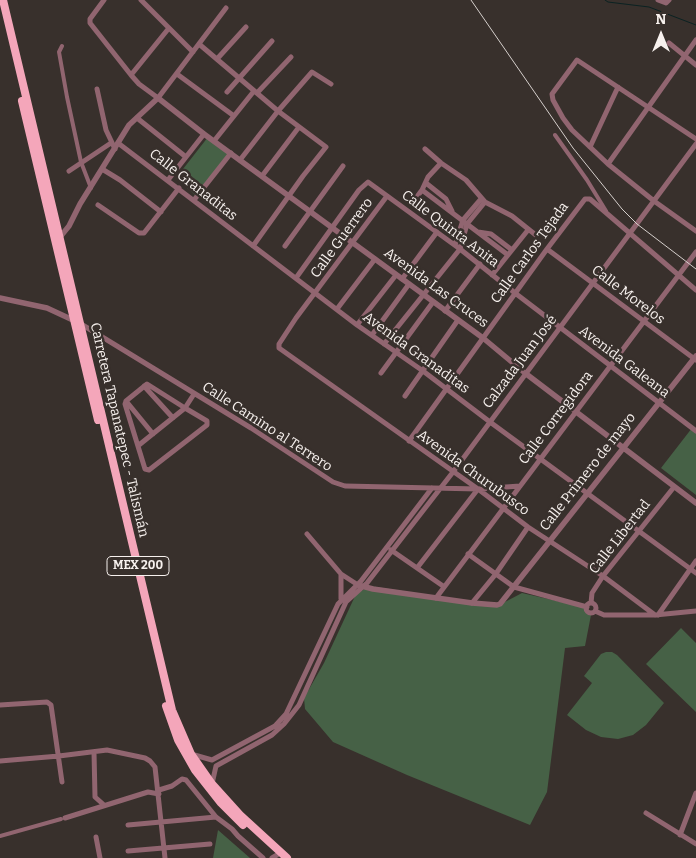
<!DOCTYPE html>
<meta charset="utf-8">
<style>
body{margin:0}
#map{position:relative;width:696px;height:858px;overflow:hidden;background:#38302c;font-family:Bitter,serif}
canvas{display:block}
.north{position:absolute;left:636px;top:10px;width:50px;height:50px;-webkit-text-stroke:4px #38302c;paint-order:stroke;rotate:0deg;font-size:14px;font-weight:700;line-height:20px;text-align:center;color:#f7f1ee}
.north::after{content:'';display:block;margin:auto;width:18px;height:22px;background:#f7f1ee;clip-path:polygon(50% 0,100% 100%,50% 72%,0 100%)}
</style>
<div id="map">
<canvas width="696" height="858"></canvas>
<div class="north">N</div>
</div>
<script>
const ctx = document.querySelector('canvas').getContext('2d');
ctx.lineJoin = 'round';
function fillPath(path, color) { ctx.fillStyle = color; ctx.fill(path, 'evenodd'); }
const shape = rows => new Path2D(rows.map(r => 'M' + r).join(''));
function trace(path, color, width, dash) { ctx.strokeStyle = color; ctx.lineWidth = width; ctx.lineCap = dash ? 'butt' : 'round'; ctx.setLineDash(dash || []); ctx.stroke(path); }
function drawText(font, color, halo, rows, align = 'center') {
  ctx.font = font + ' Bitter,serif'; ctx.lineWidth = 5; ctx.setLineDash([]); ctx.textBaseline = 'middle'; ctx.strokeStyle = halo; ctx.fillStyle = color; for (const [text, x, y, turn = 0] of rows) {
    ctx.save(); ctx.translate(x, y); ctx.rotate((+turn || 0) * Math.PI / 180); ctx.textAlign = isNaN(turn) ? turn : align; if (halo) ctx.strokeText(text, 0, 0); ctx.fillText(text, 0, 0); ctx.restore();
  }
}
const green = shape([
 [208,137,229,154,196,196,176,178],
 [692,428,696,431,696,495,661,468],
 [370,586,481,603,503,603,522,593,583,607,591,615,585,646,565,648,547,792,530,825,407,775,333,742,305,709,304,698,324,663,356,594],
 [681,628,696,643,696,712,646,664],
 [606,652,612,652,617,655,664,703,646,725,633,735,618,739,601,737,586,730,567,715,592,683,584,676,601,654],
 [218,830,250,858,213,858]
]);
const stream = shape([
 [605,0,608,2,649,7,696,25]
]);
const pedestrian = shape([
 [62,46,59,52,67,97,81,162,91,188],
 [555,135,587,180,606,211],
 [0,836,61,819]
]);
const minor = shape([
 [104,0,90,19,90,23,131,75,139,84,158,98,226,8],
 [141,0,193,52],
 [658,0,666,3,669,0],
 [669,43,696,65],
 [199,44,278,111,326,147,303,176,253,246],
 [217,59,246,27],
 [177,74,234,116],
 [131,75,169,28],
 [97,89,106,130,115,149],
 [227,92,272,41],
 [257,93,291,57],
 [137,118,186,157],
 [696,139,577,60,552,94,553,100,563,118,572,130,608,164,654,201,696,231],
 [214,141,254,91],
 [118,143,357,325,423,371,490,422,696,573],
 [590,147,618,87],
 [425,149,441,163,466,180,485,202,512,216,537,236],
 [240,160,278,111,312,72,331,84],
 [608,164,696,40],
 [102,169,120,180,161,212],
 [69,171,111,143],
 [262,176,299,127],
 [168,180,204,134],
 [426,183,446,199,452,211],
 [422,190,508,255],
 [387,196,296,318,279,344,279,348,478,489,528,527,603,576,655,615],
 [194,200,231,153],
 [413,202,422,190,428,177,441,163],
 [98,205,139,233,144,233,179,188],
 [478,232,491,234,512,250],
 [455,245,463,220,481,199],
 [285,246,343,166],
 [547,249,696,360],
 [492,275,528,230],
 [296,278,359,190,368,182,460,249,515,293,696,431],
 [402,279,437,232],
 [337,309,375,259],
 [445,311,480,264],
 [81,324,251,428,333,482,345,486,478,489,520,486],
 [357,325,396,275],
 [372,335,409,284],
 [384,344,460,249,467,224,485,202],
 [381,373,433,302],
 [144,386,173,418],
 [405,396,458,320],
 [126,401,153,434],
 [409,441,547,249,585,199,590,199,696,290],
 [139,445,185,408,207,421,207,425,149,470,145,469,125,404,126,401,147,384,185,408,194,394],
 [307,534,341,574,341,599,343,600],
 [391,550,443,586],
 [468,554,514,587,587,607],
 [417,568,478,489],
 [341,574,358,585],
 [436,598,696,252],
 [472,603,495,575,528,527],
 [591,603,592,593,603,576,674,487],
 '586 608a5 5 0 1 1 10 0a5 5 0 1 1-10 0Z',
 [595,611,604,615,655,615,696,611],
 [658,615,696,561],
 [0,705,47,702,51,705,62,782],
 [94,752,95,797,104,805],
 [191,754,212,760,275,726,286,714,338,604,361,581,432,488],
 [0,761,59,756,107,750,145,758,150,761,155,767,165,858],
 [212,784,216,766,272,735,284,724,299,705,346,602,367,583,453,472,696,144],
 [159,790,172,786,182,779,186,780,216,817,232,829,238,836,263,858],
 [646,813,696,844],
 [65,818,148,792,159,794],
 [128,825,216,817],
 [680,835,696,793],
 [96,837,100,858],
 [128,851,210,844],
 [272,858,277,855]
]);
const tertiary = shape([
 [60,237,69,226,80,204,129,125,158,98,204,134,483,338,525,373,696,503],
 [0,298,47,308,75,321],
 [358,585,373,589,472,603,497,605,500,604,696,356]
]);
const trunk = shape([
 [3,0,172,710,191,754,212,784,240,815,287,858],
 [22,101,98,420],
 [166,706,178,740,195,770,221,803,243,825]
]);
const rail = shape([
 [471,0,573,148,622,209,637,224,696,269]
]);
const shields = [
 [138,566,62]
];
const shieldNames = [
 ["MEX 200",138,566]
];
const streetNames = [
 ["Calle Granaditas",193,185,38],
 ["Calle Quinta Anita",450,229,37],
 ["Calle Guerrero",342,238,-54],
 ["Calle Carlos Tejada",530,253,-54],
 ["Avenida Las Cruces",436,288,36],
 ["Calle Morelos",628,295,37],
 ["Avenida Granaditas",416,353,36],
 ["Calzada Juan José",520,362,-53],
 ["Avenida Galeana",624,362,37],
 ["Calle Corregidora",556,418,-53],
 ["Calle Camino al Terrero",267,427,33],
 ["Carretera Tapanatepec - Talismán",119,430,77],
 ["Calle Primero de mayo",588,472,-52],
 ["Avenida Churubusco",473,473,36],
 ["Calle Libertad",620,537,-52]
];
fillPath(green, '#466146');
trace(stream, '#0b2222', 1);
trace(pedestrian, '#916570', 4);
trace(minor, '#916570', 5);
trace(tertiary, '#916570', 5.5);
trace(trunk, '#f4a6ba', 8);
trace(rail, '#d5cfcc', 1);
for (const [x, y, w] of shields) { const box = new Path2D(); box.roundRect(x - w / 2, y - 9.5, w, 19, 4); ctx.fillStyle = '#38302c'; ctx.fill(box); trace(box, '#f7f1ee', 1); }
drawText('bold 12px', '#f7f1ee', null, shieldNames);
drawText('14px', '#f7f1ee', '#38302c', streetNames);
</script>
